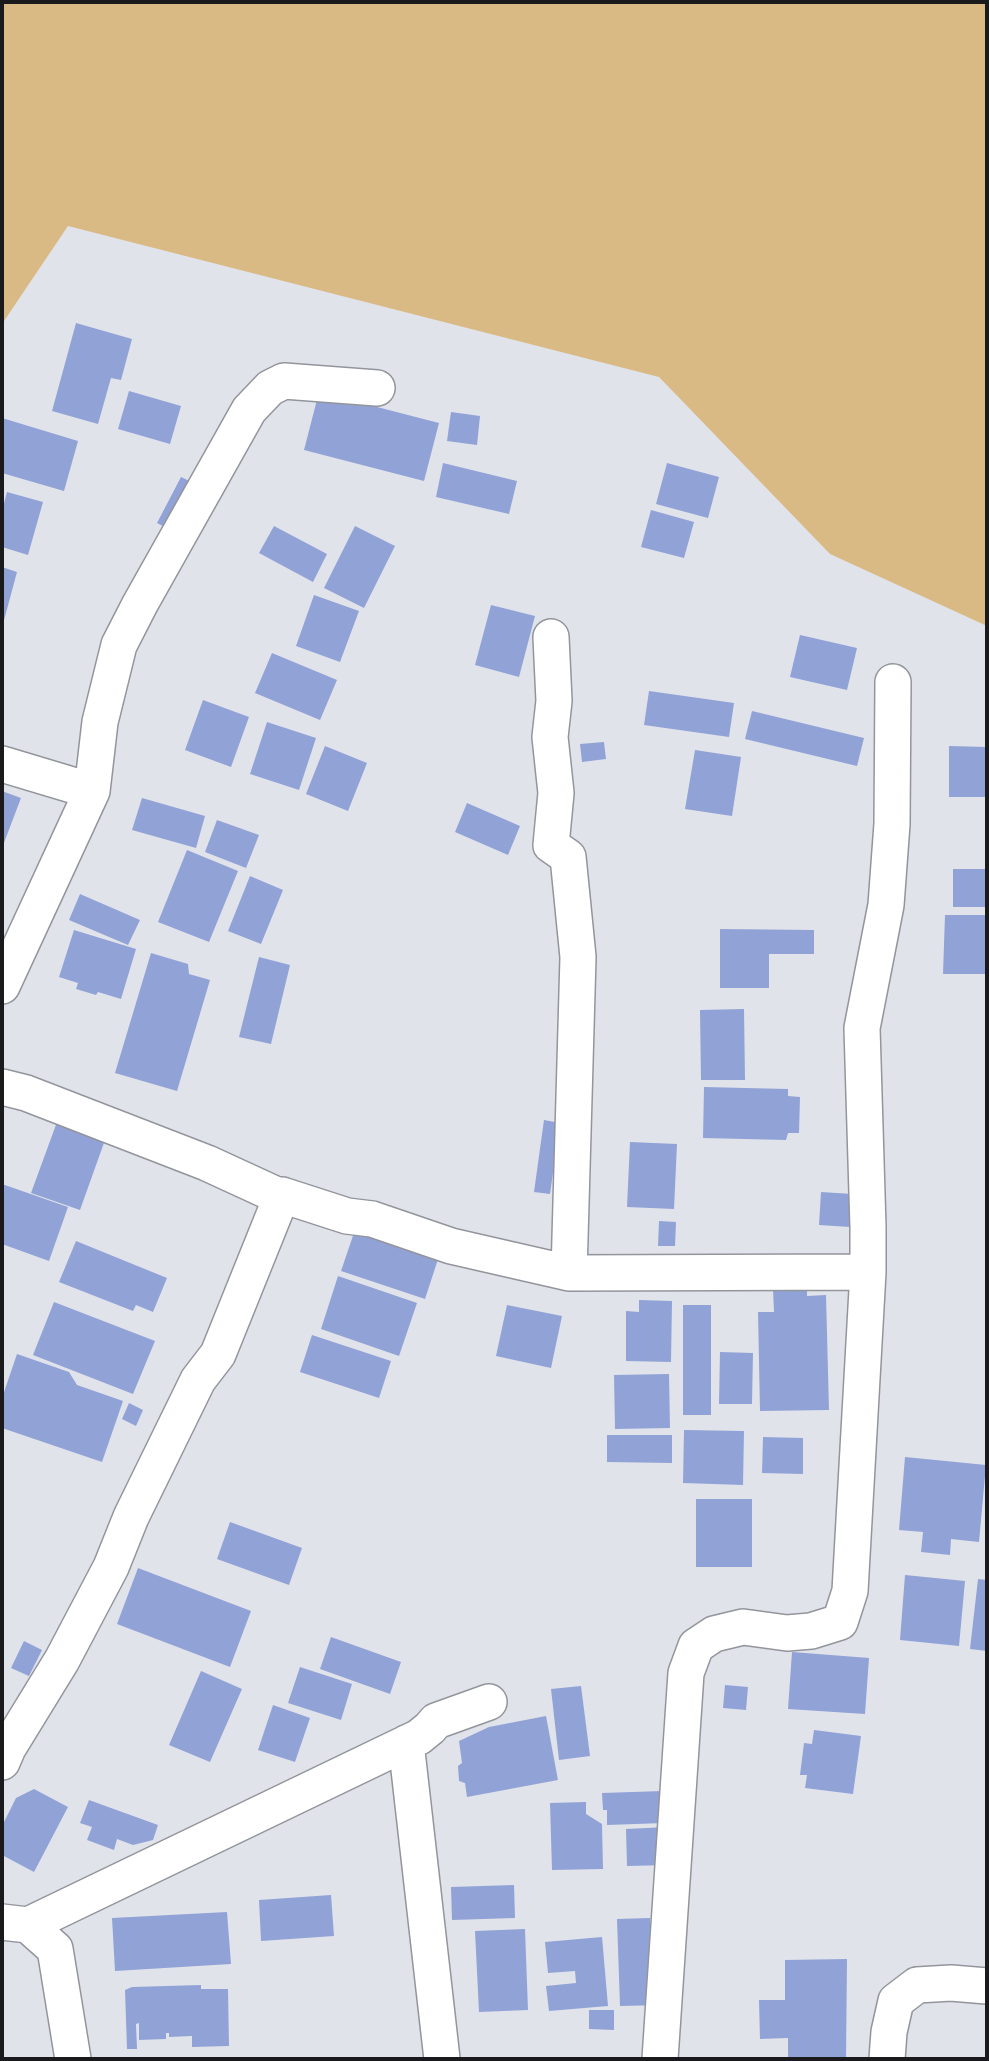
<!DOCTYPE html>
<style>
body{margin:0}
#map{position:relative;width:989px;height:2061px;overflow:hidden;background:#e1e3eb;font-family:Lora,serif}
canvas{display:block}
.frame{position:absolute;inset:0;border:4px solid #1a1a1d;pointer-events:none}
</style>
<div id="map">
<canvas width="989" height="2061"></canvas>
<div class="frame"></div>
</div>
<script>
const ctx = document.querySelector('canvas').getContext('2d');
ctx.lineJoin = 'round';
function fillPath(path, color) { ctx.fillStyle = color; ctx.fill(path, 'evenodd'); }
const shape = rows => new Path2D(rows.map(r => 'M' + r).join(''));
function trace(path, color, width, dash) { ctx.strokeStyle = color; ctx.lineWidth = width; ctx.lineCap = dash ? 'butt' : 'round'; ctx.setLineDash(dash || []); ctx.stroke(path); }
const green = shape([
 [2,2,987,2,987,626,830,554,659,377,68,226,2,324]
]);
const building = shape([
 [76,323,132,339,121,380,111,378,98,424,52,411],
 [129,391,181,406,170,444,118,429],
 [319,392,439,423,424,481,304,450],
 [451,412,480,416,477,445,447,441],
 [2,418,78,441,64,491,2,473],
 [443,463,517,481,509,514,436,497],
 [667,463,719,477,708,518,656,504],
 [181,477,202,487,178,534,157,523],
 [7,492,43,502,28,555,2,547,2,511],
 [651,510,694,522,684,558,641,547],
 [274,526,327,554,313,582,259,553],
 [355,526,395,546,364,608,324,588],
 [2,567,17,572,3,624,2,624],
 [314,595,359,611,340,662,296,646],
 [491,605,535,616,519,677,475,665],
 [800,635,857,648,847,690,790,677],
 [272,653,337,680,320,720,255,693],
 [649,691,734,703,729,737,644,725],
 [203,700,249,717,231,767,185,750],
 [752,711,864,738,857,766,745,739],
 [267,722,316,738,299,790,250,774],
 [604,742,606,759,582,762,580,744],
 [325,746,367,763,348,811,306,794],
 [949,746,987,747,987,797,949,797],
 [695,750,741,757,732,816,685,809],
 [2,791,21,798,2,848],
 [142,798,205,816,196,848,132,830],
 [467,803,520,826,508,855,455,832],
 [217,820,259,835,246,868,205,852],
 [187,850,238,871,209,942,158,922],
 [953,869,987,869,987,907,953,907],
 [250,876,283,890,261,944,228,931],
 [80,894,140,920,128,945,69,920],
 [945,915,987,915,987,974,943,974],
 [720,929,814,930,814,954,769,954,769,988,720,988],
 [74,930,136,949,121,999,98,992,96,995,76,989,78,983,59,977],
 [151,953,188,964,189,974,210,980,177,1091,115,1073],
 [259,957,290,965,271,1044,239,1037],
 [744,1009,745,1080,701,1080,700,1010],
 [704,1087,788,1089,788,1096,800,1097,799,1133,788,1133,786,1140,703,1138],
 [544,1120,560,1123,550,1194,534,1192],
 [57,1122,105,1140,80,1210,31,1193],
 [630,1142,677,1144,674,1209,627,1207],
 [2,1184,68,1207,49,1261,2,1244],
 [821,1192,852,1194,850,1227,819,1225],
 [358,1221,441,1250,425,1299,341,1271],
 [659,1221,676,1222,675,1246,658,1246],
 [76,1241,167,1278,153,1312,136,1305,133,1311,59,1282],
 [338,1276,417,1303,399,1356,321,1329],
 [807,1288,807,1296,826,1295,829,1410,760,1411,758,1312,774,1312,773,1289],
 [639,1300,672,1301,671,1362,626,1361,626,1311,639,1312],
 [54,1302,155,1341,133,1394,33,1355],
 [507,1305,562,1316,551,1368,496,1356],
 [683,1305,711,1305,711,1415,683,1415],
 [312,1335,391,1361,379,1398,300,1372],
 [720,1352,753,1353,752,1404,719,1404],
 [17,1354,69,1372,77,1385,123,1401,102,1462,2,1428,2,1398],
 [669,1374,670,1428,615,1429,614,1375],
 [129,1403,143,1410,136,1426,122,1419],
 [684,1430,744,1431,743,1485,683,1483],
 [607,1435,672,1435,672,1463,607,1462],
 [763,1437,803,1438,803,1474,762,1473],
 [905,1457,986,1465,979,1542,951,1539,950,1555,921,1552,923,1532,899,1530],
 [696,1499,752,1499,752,1567,696,1567],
 [230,1522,302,1548,289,1585,217,1559],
 [138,1568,251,1611,230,1667,117,1624],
 [905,1575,965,1581,959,1646,900,1640],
 [978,1579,987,1580,987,1651,970,1649],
 [331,1637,401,1662,390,1694,320,1669],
 [24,1641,42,1650,29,1676,11,1668],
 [792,1652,869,1658,865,1714,788,1709],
 [300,1667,352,1684,341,1720,288,1703],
 [201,1671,242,1689,210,1762,169,1745],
 [725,1685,748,1687,746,1710,723,1708],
 [581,1686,590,1756,559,1760,551,1689],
 [273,1705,310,1718,295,1762,258,1750],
 [546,1716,558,1780,467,1797,465,1783,459,1781,458,1766,462,1763,459,1741,489,1727],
 [814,1730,861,1736,853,1794,805,1788,807,1775,800,1775,804,1743,812,1744],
 [34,1789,68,1807,34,1872,2,1855,2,1826,16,1798],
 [663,1791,664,1823,607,1825,607,1810,603,1810,602,1793],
 [89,1800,158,1825,153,1840,133,1845,117,1839,114,1850,87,1840,92,1827,80,1823],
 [586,1802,586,1814,602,1824,603,1869,552,1870,550,1803],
 [667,1827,668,1865,627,1866,626,1829],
 [514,1885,515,1918,452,1920,451,1887],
 [331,1895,334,1936,261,1941,259,1900],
 [227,1912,231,1964,115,1971,112,1918],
 [650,1918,650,1941,659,1941,661,2005,620,2006,617,1919],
 [525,1929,528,2010,479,2012,475,1931],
 [602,1937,608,2006,549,2011,546,1986,576,1983,575,1971,548,1973,545,1942],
 [847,1959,846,2059,788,2059,788,2038,760,2039,759,2000,785,2000,785,1960],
 [201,1985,201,1989,228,1989,229,2046,192,2047,192,2036,169,2037,169,2033,166,2033,166,2039,139,2040,139,2023,136,2024,137,2049,127,2049,125,1990,132,1987],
 [589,2010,614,2010,614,2030,589,2029]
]);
const minor = shape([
 [551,637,554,701,550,737,556,793,551,845,568,857,578,957,569,1273],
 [2,764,92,791],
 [2,986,92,791,100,722,119,645,140,604,249,410,270,388,284,381,377,388],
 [2,1087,26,1093,207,1163,281,1197,282,1195,347,1216,372,1219,451,1246,569,1273,868,1272],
 [406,1743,442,2059],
 [2,1762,8,1748,62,1660,111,1567,131,1517,198,1380,218,1354,282,1195],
 [2,1922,28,1925,419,1737,430,1728,436,1721,489,1702],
 [28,1925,55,1949,73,2059],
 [660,2059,686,1673,696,1646,714,1634,743,1627,787,1633,811,1631,840,1622,850,1591,868,1272,868,1227,862,1028,886,905,892,824,893,682],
 [887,2059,889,2032,896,2001,917,1985,951,1983,987,1986]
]);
fillPath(green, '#d9ba84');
fillPath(building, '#91a2d6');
trace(minor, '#93959c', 38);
trace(minor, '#fff', 35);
</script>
